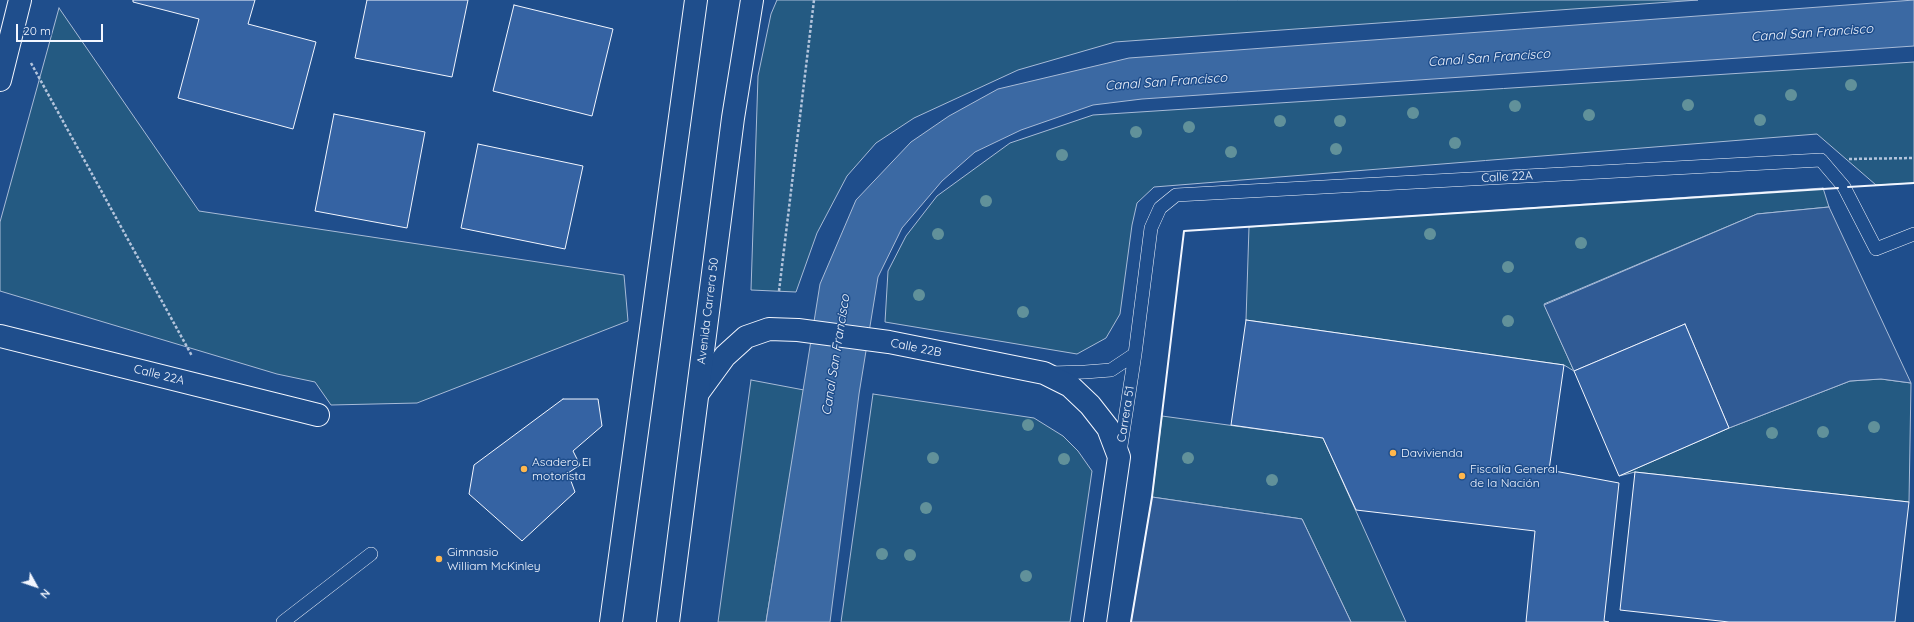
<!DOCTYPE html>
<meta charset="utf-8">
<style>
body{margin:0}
#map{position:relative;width:1914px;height:622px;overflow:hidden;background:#1f4e8c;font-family:Quicksand,sans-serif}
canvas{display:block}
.north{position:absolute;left:16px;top:566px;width:40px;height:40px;-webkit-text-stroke:3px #1f4e8c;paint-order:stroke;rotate:130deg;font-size:11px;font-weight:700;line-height:16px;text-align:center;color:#f2f6ff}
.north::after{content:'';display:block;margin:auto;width:14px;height:18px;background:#f2f6ff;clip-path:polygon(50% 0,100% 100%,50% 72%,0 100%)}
.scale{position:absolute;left:16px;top:24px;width:87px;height:18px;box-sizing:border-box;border:2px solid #f2f6ff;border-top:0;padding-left:5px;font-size:12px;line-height:14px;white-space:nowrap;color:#f2f6ff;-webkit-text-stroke:3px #1f4e8c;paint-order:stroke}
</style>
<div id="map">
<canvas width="1914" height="622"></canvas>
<div class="north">N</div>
<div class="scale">20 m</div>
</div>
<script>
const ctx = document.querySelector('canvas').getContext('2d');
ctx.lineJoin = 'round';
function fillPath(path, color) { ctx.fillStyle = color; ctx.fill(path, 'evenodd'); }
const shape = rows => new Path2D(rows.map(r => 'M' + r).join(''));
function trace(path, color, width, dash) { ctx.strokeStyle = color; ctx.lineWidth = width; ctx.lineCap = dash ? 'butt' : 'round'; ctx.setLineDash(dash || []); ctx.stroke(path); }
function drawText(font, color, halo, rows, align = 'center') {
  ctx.font = font + ' Quicksand,sans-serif'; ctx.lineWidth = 3; ctx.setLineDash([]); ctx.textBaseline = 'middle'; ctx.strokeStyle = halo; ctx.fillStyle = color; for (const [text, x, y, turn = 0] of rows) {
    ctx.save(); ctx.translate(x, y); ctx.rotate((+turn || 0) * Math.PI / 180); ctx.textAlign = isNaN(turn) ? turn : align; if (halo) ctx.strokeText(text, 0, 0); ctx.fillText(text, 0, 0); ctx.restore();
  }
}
const green = shape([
 [777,0,1698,0,1115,42,1018,70,914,118,876,143,847,176,817,233,796,292,751,290,758,76,771,14,777,0],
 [59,8,199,211,624,275,628,321,417,403,331,405,315,382,277,374,0,291,0,222,59,8],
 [1914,62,1914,183,1876,185,1817,134,1154,187,1137,203,1132,225,1120,314,1106,338,1077,354,885,322,888,271,906,236,937,196,1010,143,1093,115,1914,62],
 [1823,188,1829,207,1757,214,1544,304,1574,371,1564,365,1246,320,1249,227,1823,188],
 [1881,379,1911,383,1909,502,1635,472,1619,476,1729,428,1850,381,1881,379],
 [751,380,804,390,766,622,718,622,751,380],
 [873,394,1034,418,1063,436,1078,451,1092,471,1070,622,841,622,873,394],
 [1162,416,1323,438,1406,622,1351,622,1302,519,1152,497,1162,416]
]);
const parking = shape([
 [1829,207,1911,383,1881,379,1850,381,1729,428,1685,324,1574,371,1544,305,1757,214,1829,207],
 [1152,497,1302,519,1351,622,1131,622,1152,497]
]);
const water = shape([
 [1914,0,1914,46,1142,99,1093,105,1021,130,975,152,942,181,902,228,878,277,859,394,830,622,766,622,820,284,856,200,911,142,949,116,998,89,1129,58,1914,0]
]);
const building = shape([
 [133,0,255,0,248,24,316,42,293,129,178,98,199,19,133,2,133,0],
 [367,0,468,0,452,77,355,58,367,0],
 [514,5,613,29,592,116,493,91,514,5],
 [334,114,425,132,407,228,315,211,334,114],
 [478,144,583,166,565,249,461,228,478,144],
 [1246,320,1564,365,1549,470,1619,483,1604,621,1609,622,1526,622,1535,531,1356,510,1323,438,1231,425,1246,320],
 [1685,324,1729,428,1619,476,1574,371,1685,324],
 [563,399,598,399,602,426,573,451,580,465,568,473,575,492,522,541,469,494,474,465,563,399],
 [1635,472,1909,502,1895,622,1729,622,1620,610,1635,472]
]);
const path = shape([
 [31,63,192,356],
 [1849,159,1914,158],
 [779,291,814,0]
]);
const lane = shape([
 [1050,373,1085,372,1111,370,1135,354],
 [1120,452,1135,354,1151,228,1160,208,1176,195,1821,160,1844,187,1876,249,1914,234],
 [283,622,371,554]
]);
const street = shape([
 [0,80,20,0],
 [0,336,318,415],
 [698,393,725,356,746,337,769,329,798,330,889,342,1044,373,1070,386,1090,405,1108,428,1119,457,1095,622]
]);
const secondary = shape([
 [611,622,696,0],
 [668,622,733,118,752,0]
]);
const wall = shape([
 [1848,187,1914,183],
 [1131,622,1152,497,1184,231,1838,188]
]);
const trees = [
 [1851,85],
 [1791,95],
 [1688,105],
 [1515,106],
 [1413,113],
 [1589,115],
 [1760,120],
 [1280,121],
 [1340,121],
 [1189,127],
 [1136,132],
 [1455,143],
 [1336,149],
 [1231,152],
 [1062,155],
 [986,201],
 [938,234],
 [1430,234],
 [1581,243],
 [1508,267],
 [919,295],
 [1023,312],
 [1508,321],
 [1028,425],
 [1874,427],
 [1823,432],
 [1772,433],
 [933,458],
 [1188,458],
 [1064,459],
 [1272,480],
 [926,508],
 [882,554],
 [910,555],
 [1026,576]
];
const markers = [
 [1393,453,4,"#ffb74d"],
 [524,469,4,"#ffb74d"],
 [1462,476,4,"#ffb74d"],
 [439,559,4,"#ffb74d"]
];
const streetNames = [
 ["Calle 22A",1507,177,-3],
 ["Avenida Carrera 50",708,311,-83],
 ["Calle 22B",916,348,11],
 ["Calle 22A",159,375,14],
 ["Carrera 51",1126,414,-81]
];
const poiNames = [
 ["Davivienda",1401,453],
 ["Asadero El",532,462],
 ["motorista",532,476],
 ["Fiscalía General",1470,469],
 ["de la Nación",1470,483],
 ["Gimnasio",447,552],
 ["William McKinley",447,566]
];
const waterNames = [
 ["Canal San Francisco",1812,33,-4],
 ["Canal San Francisco",1489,58,-4],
 ["Canal San Francisco",1166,82,-4],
 ["Canal San Francisco",836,355,-81]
];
fillPath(green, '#245a82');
trace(green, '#a8bbd7', 1);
fillPath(parking, '#305b95');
trace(parking, '#a8bbd7', 1);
fillPath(water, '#3b69a3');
trace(water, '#a8bbd7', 1);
fillPath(building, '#3563a3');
trace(building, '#f2f6ff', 1);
trace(lane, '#f2f6ff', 14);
trace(street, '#f2f6ff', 24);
trace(secondary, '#f2f6ff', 24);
trace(path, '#b3c4dc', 2.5, [3, 2]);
trace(lane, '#1f4e8c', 13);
trace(street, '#1f4e8c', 22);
trace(secondary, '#1f4e8c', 22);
trace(wall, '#f2f6ff', 2);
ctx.fillStyle = '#61919a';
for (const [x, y] of trees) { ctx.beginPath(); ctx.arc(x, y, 6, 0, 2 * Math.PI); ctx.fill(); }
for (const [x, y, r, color] of markers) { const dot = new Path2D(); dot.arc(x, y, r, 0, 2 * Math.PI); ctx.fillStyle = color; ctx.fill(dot); trace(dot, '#1f4e8c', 1.5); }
drawText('12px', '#f2f6ff', '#1f4e8c', streetNames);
drawText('12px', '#f2f6ff', '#1f4e8c', poiNames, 'left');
drawText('italic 13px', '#f2f6ff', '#1f4e8c', waterNames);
</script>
